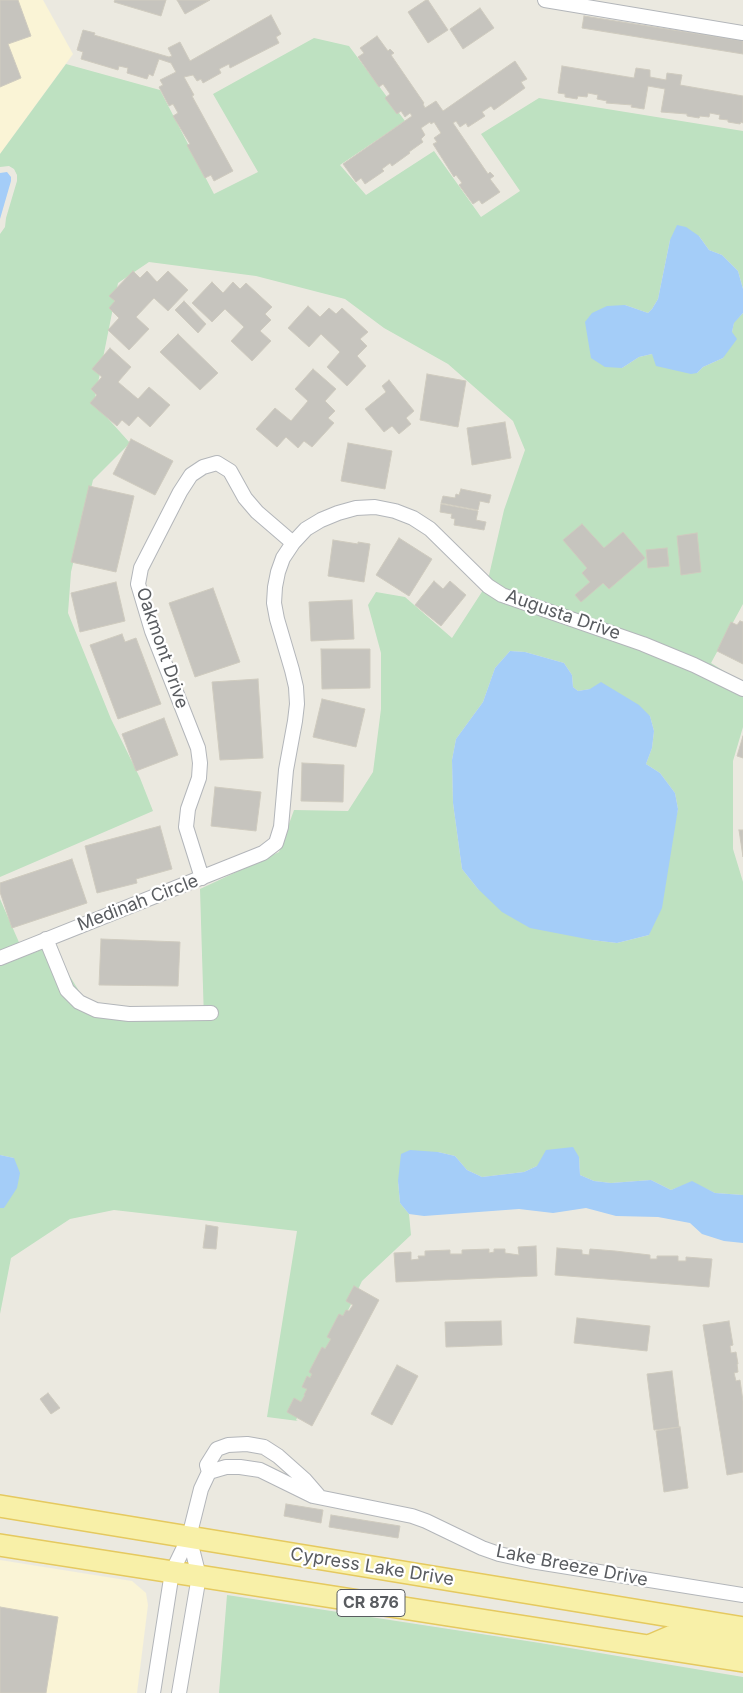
<!DOCTYPE html>
<style>
body{margin:0}
canvas{display:block;background:#ebe9e0}
</style>
<canvas width="743" height="1693"></canvas>
<script>
const ctx = document.querySelector('canvas').getContext('2d');
ctx.lineJoin = 'round';
function fillPath(path, color) { ctx.fillStyle = color; ctx.fill(path, 'evenodd'); }
const shape = rows => new Path2D(rows.map(r => 'M' + r).join(''));
function trace(path, color, width, dash) { ctx.strokeStyle = color; ctx.lineWidth = width; ctx.lineCap = dash ? 'butt' : 'round'; ctx.setLineDash(dash || []); ctx.stroke(path); }
function drawText(font, color, halo, rows, align = 'center') {
  ctx.font = font + ' Inter,sans-serif'; ctx.lineWidth = 4.5; ctx.setLineDash([]); ctx.textBaseline = 'middle'; ctx.strokeStyle = halo; ctx.fillStyle = color; for (const [text, x, y, turn = 0] of rows) {
    ctx.save(); ctx.translate(x, y); ctx.rotate((+turn || 0) * Math.PI / 180); ctx.textAlign = isNaN(turn) ? turn : align; if (halo) ctx.strokeText(text, 0, 0); ctx.fillText(text, 0, 0); ctx.restore();
  }
}
const commercial = shape([
 [0,0,43,0,73,54,0,154],
 [0,1560,132,1581,146,1593,148,1605,137,1693,0,1693]
]);
const green = shape([
 [314,38,349,46,405,121,340,165,366,195,434,151,481,217,520,191,481,134,539,98,743,131,743,289,738,271,722,255,709,250,699,236,670,240,658,299,652,309,648,313,625,305,622,368,639,357,652,354,697,373,703,367,723,358,732,332,734,322,743,313,743,604,711,663,743,683,743,727,733,761,733,849,743,882,743,1195,715,1193,692,1182,671,1190,651,1180,611,1183,594,1181,580,1175,579,1157,537,1166,524,1172,482,1177,467,1170,455,1156,438,1152,398,1181,400,1203,409,1214,411,1235,362,1281,296,1420,298,1421,267,1417,297,1231,114,1210,70,1219,11,1258,0,1314,0,1208,4,1208,14,1158,0,1155,0,899,25,956,51,946,94,1015,204,1020,200,889,279,852,294,810,348,811,373,772,381,709,381,653,368,605,376,592,405,597,452,638,487,584,504,510,525,450,513,421,448,364,384,328,345,299,256,276,149,262,118,283,94,403,130,443,93,480,71,572,68,613,111,719,140,778,153,811,0,877,0,234,5,227,6,218,17,181,17,175,14,169,9,166,0,167,0,154,66,64,160,90,214,194,258,172,213,94],
 [510,651,525,652,564,663,572,675,573,687,578,691,590,689,650,716,654,731,652,748,646,764,660,773,675,793,678,809,649,935,617,943,592,940,478,889,462,869,453,803,452,760,456,739,483,702,495,668],
 [227,1595,540,1643,743,1677,743,1693,219,1693]
]);
const water = shape([
 [7,172,11,177,11,181,0,219,0,173],
 [677,225,686,227,699,236,709,250,722,255,738,271,743,289,743,313,734,323,732,332,737,339,723,358,703,367,697,373,691,374,656,366,652,354,639,357,622,368,605,367,591,358,585,322,592,313,607,306,625,305,648,313,652,309,658,299,670,240],
 [510,651,525,652,564,663,572,675,573,687,578,691,590,689,601,682,639,705,650,716,654,731,652,748,646,764,660,773,675,793,678,809,662,908,649,935,617,943,592,940,530,928,502,912,478,889,462,869,453,803,452,760,456,739,483,702,495,668],
 [573,1147,579,1157,580,1175,594,1181,611,1183,651,1180,671,1190,692,1181,715,1193,743,1195,743,1243,724,1241,702,1234,690,1223,658,1217,616,1216,586,1208,553,1213,519,1209,424,1216,409,1214,400,1203,398,1181,401,1154,410,1150,438,1152,455,1156,467,1170,482,1177,524,1172,537,1166,546,1150],
 [0,1155,14,1158,20,1173,17,1188,4,1208,0,1208]
]);
const building = shape([
 [0,0,18,0,31,36,8,44,21,78,0,87,0,0],
 [115,0,166,0,161,16,114,2,115,0],
 [177,0,210,0,185,14,177,0],
 [426,0,428,0,448,30,428,43,408,12,426,0],
 [480,8,494,28,463,49,450,29,480,8],
 [271,15,281,34,276,37,279,43,230,68,229,64,219,69,221,73,203,83,201,79,197,81,193,75,184,77,194,95,192,96,233,171,214,181,211,175,205,178,187,145,190,144,173,116,178,113,173,104,169,106,159,87,163,85,160,80,176,72,171,63,159,59,153,76,149,74,147,79,127,73,128,68,119,66,118,70,81,59,83,52,77,50,83,30,95,33,94,35,169,57,172,56,168,48,180,42,190,61,271,15],
 [584,16,743,41,743,54,582,28,584,16],
 [377,36,388,51,390,49,394,53,391,55,424,103,423,104,425,108,436,101,443,111,515,61,527,79,521,82,525,88,494,110,491,106,482,112,485,116,468,127,466,123,460,127,456,121,453,123,488,174,490,172,494,176,490,179,500,192,482,204,479,200,473,204,459,185,462,183,456,175,454,177,433,144,437,142,434,138,441,133,434,122,431,124,430,122,421,128,425,135,421,139,423,142,409,152,410,153,392,166,390,163,382,169,384,171,365,184,361,178,356,182,343,164,412,116,410,113,405,117,401,111,397,114,385,98,390,94,383,84,379,87,358,57,364,53,360,48,377,36],
 [562,66,634,78,636,68,650,70,650,77,666,80,667,73,682,75,680,85,743,96,743,123,741,122,740,124,728,122,728,120,719,119,720,115,710,113,709,117,700,116,699,118,687,116,687,114,661,112,665,89,648,86,644,109,631,107,632,105,606,103,607,101,597,99,598,95,588,93,587,97,578,96,577,99,565,97,565,94,558,93,562,66],
 [133,271,140,278,147,271,157,282,168,271,188,290,168,311,154,298,136,317,149,329,129,350,108,330,119,318,109,308,115,301,109,296,133,271],
 [212,282,223,293,233,282,240,289,246,283,272,307,265,314,271,320,260,331,271,341,252,361,231,341,244,327,225,309,212,322,192,303,212,282],
 [184,301,206,324,198,333,175,310,184,301],
 [308,306,320,317,329,308,336,314,342,308,368,332,360,339,367,346,357,356,366,366,347,386,327,367,340,352,321,334,309,347,288,328,308,306],
 [178,334,218,373,200,390,160,352,178,334],
 [110,348,131,367,118,382,138,399,149,387,170,405,150,427,138,416,129,426,122,420,117,426,90,403,97,395,91,389,102,377,92,369,110,348],
 [313,369,336,389,325,401,335,411,328,418,334,423,312,447,304,441,298,448,286,437,277,447,256,429,275,408,291,421,308,401,295,389,313,369],
 [427,374,466,381,458,427,420,420,427,374],
 [389,380,414,411,406,418,411,424,399,434,392,426,384,432,365,409,386,392,382,386,389,380],
 [505,422,511,458,472,465,467,428,505,422],
 [131,439,173,461,155,495,113,474,131,439],
 [348,443,392,451,385,489,341,481,348,443],
 [89,486,134,496,116,572,71,562,89,486],
 [461,489,491,495,489,503,480,501,478,510,441,503,443,496,455,498,456,494,459,495,461,489],
 [441,504,478,511,476,520,486,522,484,530,454,525,455,519,451,518,452,514,440,512,441,504],
 [582,524,604,548,623,532,645,558,609,589,603,583,581,602,575,595,590,582,582,573,587,568,563,540,582,524],
 [697,533,701,572,681,575,677,536,697,533],
 [399,538,432,559,409,596,376,575,399,538],
 [333,540,358,544,358,542,370,544,364,582,328,576,333,540],
 [667,548,669,566,648,568,646,550,667,548],
 [434,581,443,589,450,581,466,595,441,626,415,605,434,581],
 [116,582,125,621,80,632,71,593,116,582],
 [213,588,240,662,195,677,169,603,213,588],
 [352,600,354,639,311,641,309,602,352,600],
 [740,621,743,622,743,664,717,651,731,622,737,625,740,621],
 [122,634,125,642,136,638,161,704,118,719,90,645,122,634],
 [321,649,370,649,370,688,322,689,321,649],
 [258,679,263,758,220,760,212,682,258,679],
 [322,699,365,709,356,747,313,737,322,699],
 [164,718,178,755,136,771,122,734,164,718],
 [743,736,743,758,737,756,743,736],
 [302,763,344,765,343,802,301,801,302,763],
 [215,787,261,792,256,831,211,826,215,787],
 [160,826,172,869,136,879,137,883,97,893,85,846,160,826],
 [739,830,743,830,743,857,739,830],
 [72,859,87,903,12,928,0,892,0,883,72,859],
 [101,939,180,942,178,986,99,985,101,939],
 [206,1225,218,1227,216,1249,203,1248,206,1225],
 [536,1246,537,1276,396,1282,394,1253,411,1252,411,1260,419,1259,418,1256,425,1256,425,1251,450,1250,450,1254,462,1254,462,1250,489,1249,489,1253,494,1252,494,1249,505,1249,505,1253,519,1255,518,1247,536,1246],
 [557,1248,582,1250,582,1254,589,1255,590,1249,615,1251,650,1255,650,1259,657,1259,657,1256,678,1256,678,1261,686,1261,686,1257,712,1259,709,1287,555,1275,557,1248],
 [354,1286,379,1300,312,1426,287,1412,294,1398,301,1402,305,1395,304,1395,307,1389,302,1387,307,1376,310,1378,312,1374,309,1372,322,1347,325,1349,331,1339,327,1337,339,1314,343,1316,346,1310,349,1311,353,1305,346,1301,354,1286],
 [577,1318,650,1326,647,1351,574,1343,577,1318],
 [501,1321,502,1345,446,1347,445,1322,501,1321],
 [729,1321,733,1345,730,1346,731,1353,736,1352,738,1364,737,1364,738,1372,734,1373,736,1381,740,1380,743,1401,743,1472,727,1475,703,1325,729,1321],
 [397,1365,418,1376,392,1425,371,1414,397,1365],
 [672,1371,679,1427,654,1430,647,1374,672,1371],
 [48,1393,60,1408,51,1414,40,1399,48,1393],
 [680,1427,688,1488,664,1492,656,1431,680,1427],
 [286,1504,323,1510,321,1523,284,1516,286,1504],
 [331,1515,400,1526,398,1538,329,1527,331,1515],
 [0,1607,58,1617,46,1693,0,1693,0,1607]
]);
const minor = shape([
 [545,0,743,33],
 [202,878,186,827,188,809,199,778,200,763,198,748,152,631,138,584,141,568,180,492,191,475,203,467,217,463,230,471,245,498,257,512,293,543],
 [46,939,67,990,79,1002,96,1010,129,1014,211,1013],
 [0,958,263,853,276,843,281,827,286,770,295,721,297,704,296,687,292,670,277,619,274,603,275,587,278,572,283,558,293,543,306,529,321,520,338,513,356,508,375,507,395,511,413,518,430,529,488,586,502,595,643,644,694,665,743,689],
 [209,1472,226,1467,240,1467,260,1470,313,1496,412,1516,426,1521,482,1548,499,1554,531,1561,743,1595],
 [153,1693,172,1572,189,1537,201,1489,209,1472,207,1465,217,1449,228,1445,247,1444,264,1447,278,1456,305,1480,318,1495],
 [179,1693,199,1576,189,1537]
]);
const primary = shape([
 [0,1506,743,1628],
 [0,1545,743,1661],
 [649,1646,677,1634,743,1642]
]);
const shields = [
 [371,1603,68]
];
const shieldNames = [
 ["CR 876",371,1603]
];
const streetNames = [
 ["Augusta Drive",563,615,19],
 ["Oakmont Drive",162,648,71],
 ["Medinah Circle",138,903,-21],
 ["Lake Breeze Drive",572,1566,11],
 ["Cypress Lake Drive",372,1567,9]
];
fillPath(commercial, '#faf4d6');
fillPath(green, '#bee1c1');
fillPath(water, '#a4cdf8');
fillPath(building, '#c6c4be');
trace(building, '#cfcbbf', 1);
trace(minor, '#b3b6ba', 16);
trace(primary, '#e5c95f', 24);
trace(minor, '#fff', 14);
trace(primary, '#f8f0a8', 21);
for (const [x, y, w] of shields) { const box = new Path2D(); box.roundRect(x - w / 2, y - 13.5, w, 27, 4); ctx.fillStyle = '#fff'; ctx.fill(box); trace(box, '#595c60', 1); }
drawText('bold 16px', '#595c60', null, shieldNames);
drawText('18px', '#595c60', '#fff', streetNames);
</script>
